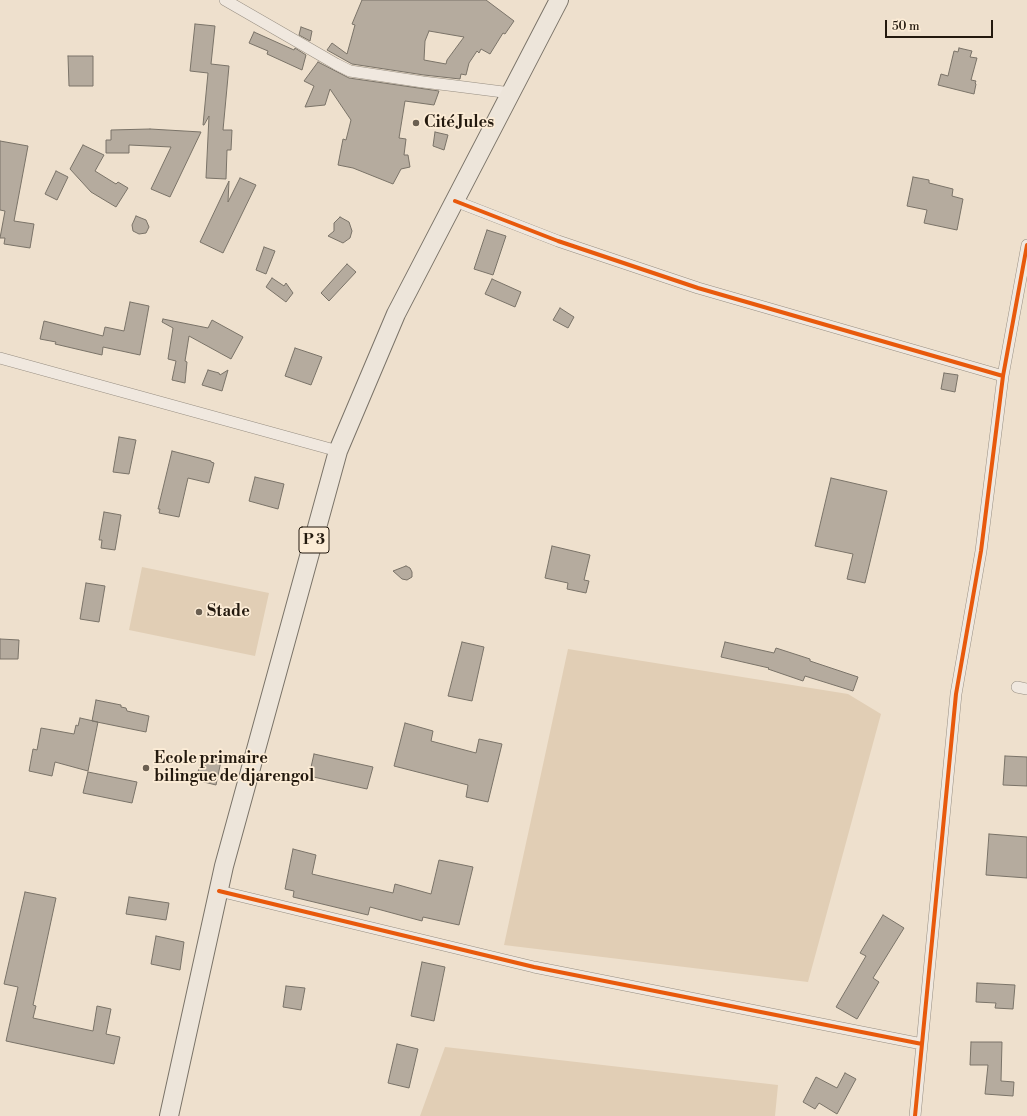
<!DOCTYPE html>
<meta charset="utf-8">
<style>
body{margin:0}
#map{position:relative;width:1027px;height:1116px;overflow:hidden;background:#eee0cd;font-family:"Libre Bodoni",serif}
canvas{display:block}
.scale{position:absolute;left:885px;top:20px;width:108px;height:18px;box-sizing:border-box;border:2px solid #23190e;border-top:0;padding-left:5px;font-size:12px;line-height:14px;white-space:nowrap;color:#23190e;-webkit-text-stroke:3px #fcecd6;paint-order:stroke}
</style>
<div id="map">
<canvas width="1027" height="1116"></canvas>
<div class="scale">50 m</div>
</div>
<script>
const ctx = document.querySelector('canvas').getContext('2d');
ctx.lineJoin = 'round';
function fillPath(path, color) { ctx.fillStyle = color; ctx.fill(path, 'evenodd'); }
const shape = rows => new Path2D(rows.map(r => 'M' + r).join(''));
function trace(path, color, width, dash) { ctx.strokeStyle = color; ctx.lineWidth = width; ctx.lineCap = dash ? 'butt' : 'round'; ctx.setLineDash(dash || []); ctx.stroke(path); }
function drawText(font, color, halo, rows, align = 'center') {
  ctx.font = font + ' "Libre Bodoni",serif'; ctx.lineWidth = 3.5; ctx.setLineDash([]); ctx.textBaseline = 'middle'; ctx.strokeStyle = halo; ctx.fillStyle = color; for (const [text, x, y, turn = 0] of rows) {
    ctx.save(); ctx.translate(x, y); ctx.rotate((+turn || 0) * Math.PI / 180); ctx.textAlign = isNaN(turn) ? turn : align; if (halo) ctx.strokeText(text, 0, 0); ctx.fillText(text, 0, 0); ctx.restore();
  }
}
const green = shape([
 [142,567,269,593,255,656,129,630],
 [568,649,848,694,881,714,808,982,504,945],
 [445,1047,778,1085,775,1116,420,1116]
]);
const building = shape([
 [362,0,486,0,514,21,505,34,503,33,490,54,481,49,479,53,477,51,469,63,466,75,461,74,460,79,424,75,352,64,327,50,332,43,347,54,355,25,352,24,362,0],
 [429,31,464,37,447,60,446,64,424,60,425,41,429,31],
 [195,24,215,26,211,64,229,66,223,130,232,130,231,150,227,150,226,179,206,178,209,116,204,125,203,125,208,73,190,71,195,24],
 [301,27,312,31,310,41,299,35,301,27],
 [254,32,294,50,295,48,306,55,302,70,267,54,268,51,249,43,254,32],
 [959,48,972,51,970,57,977,58,971,80,976,81,975,83,976,84,974,94,938,85,941,74,948,76,954,51,958,52,959,48],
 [68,56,93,56,93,86,69,86,68,56],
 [318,62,349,78,439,91,434,105,405,101,399,138,406,139,404,155,408,155,410,167,401,169,393,184,353,168,338,165,343,139,346,140,351,120,330,89,325,105,305,107,314,86,304,81,318,62],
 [150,129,201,132,170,197,151,189,171,147,129,145,129,153,106,153,106,140,111,140,111,130,150,129],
 [435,132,448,135,444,150,433,146,435,132],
 [0,141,28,146,14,221,34,224,30,248,4,244,5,238,0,238,5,211,0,210,0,141],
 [83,145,104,155,95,171,116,184,118,182,128,188,116,207,91,192,70,169,83,145],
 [56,171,68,177,57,200,45,194,56,171],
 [913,177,929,180,929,183,953,189,952,196,963,199,957,230,924,223,927,210,907,206,913,177],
 [240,178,256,185,223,253,200,242,229,181,228,202,240,178],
 [136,216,146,220,149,227,146,233,139,234,133,231,132,225,136,216],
 [340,217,349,222,352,231,350,238,343,243,328,236,334,231,334,223,340,217],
 [487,230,506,236,493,275,474,269,487,230],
 [264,247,275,251,266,274,256,270,264,247],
 [347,264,356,272,329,301,321,293,347,264],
 [272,278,284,286,286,283,293,293,286,302,266,287,272,278],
 [492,279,521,292,515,307,485,294,492,279],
 [130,302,149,306,140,355,103,347,102,355,55,344,56,342,40,339,44,321,103,336,105,327,124,331,130,302],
 [560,308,574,317,568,328,553,320,560,308],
 [163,319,208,328,212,320,243,337,231,359,189,336,185,361,187,362,185,383,172,380,176,361,168,359,173,328,162,322,163,319],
 [295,348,322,357,311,385,285,376,295,348],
 [208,370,219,373,220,375,228,370,222,391,202,385,208,370],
 [944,373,958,375,955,392,941,389,944,373],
 [119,437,136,440,129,474,113,472,119,437],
 [172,451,211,461,211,462,214,463,209,483,188,478,179,517,159,513,160,509,158,509,172,451],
 [255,477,284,484,278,509,249,501,255,477],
 [831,478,887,491,865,583,847,579,853,554,815,546,831,478],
 [104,512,121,515,115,550,101,548,102,540,99,540,104,512],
 [552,546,590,555,584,580,589,581,586,593,567,589,568,583,545,578,552,546],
 [406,566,410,568,412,572,412,577,407,580,402,579,393,571,406,566],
 [86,583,105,586,99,622,80,619,86,583],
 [0,639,19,640,18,659,0,659,0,639],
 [462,642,484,647,472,701,448,696,462,642],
 [725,642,774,653,776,648,810,659,810,661,858,677,853,691,805,676,803,681,768,669,769,668,721,657,725,642],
 [96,700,121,705,121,707,126,708,127,711,149,716,146,732,92,721,96,700],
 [80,718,98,722,88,771,55,762,52,776,29,771,33,749,37,750,41,728,74,734,76,725,78,726,80,718],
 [405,723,433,731,431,741,476,753,479,739,502,744,488,802,466,797,468,785,394,766,405,723],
 [314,754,373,767,367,789,309,776,314,754],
 [202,756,221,761,216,785,196,780,202,756],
 [1005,756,1027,757,1027,786,1003,785,1005,756],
 [88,772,137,782,132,803,83,793,88,772],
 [989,834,1027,837,1027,878,986,875,989,834],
 [293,849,316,855,312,874,393,893,395,884,431,894,439,860,473,867,459,925,423,917,422,921,370,907,368,915,293,897,294,891,285,889,293,849],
 [25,892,56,898,33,1005,36,1006,33,1018,93,1031,97,1006,111,1009,106,1034,120,1037,114,1064,6,1041,18,987,4,984,25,892],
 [129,897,169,903,166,920,126,914,129,897],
 [883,915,904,928,873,978,879,982,857,1019,836,1007,866,956,860,953,883,915],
 [156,936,184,942,180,970,151,964,156,936],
 [422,962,445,967,434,1021,411,1016,422,962],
 [977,983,1015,985,1013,1009,995,1008,996,1003,976,1002,977,983],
 [286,986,305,988,301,1010,283,1007,286,986],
 [971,1042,1002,1042,1001,1081,1014,1082,1013,1096,985,1094,988,1065,970,1065,971,1042],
 [397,1044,418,1049,409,1088,388,1083,397,1044],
 [845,1073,856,1079,837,1114,819,1103,815,1109,803,1102,816,1077,837,1088,845,1073]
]);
const minor = shape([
 [225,0,336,64,350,71,423,82,456,86,511,93],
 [455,201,558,241,698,288,1003,376],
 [0,358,338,451],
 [1017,687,1027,689],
 [219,891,534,967,922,1044],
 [915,1116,956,694,981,551,1003,376,1027,245]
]);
const primary = shape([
 [169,1116,224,866,338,451,396,314,559,0]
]);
const cycleway = shape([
 [455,201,558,241,698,288,1003,376],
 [219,891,534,967,922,1044],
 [915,1116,956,694,981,551,1003,376,1027,245]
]);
const markers = [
 [416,123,4,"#6a5f51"],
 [199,612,4,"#6a5f51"],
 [146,768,4,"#6a5f51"]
];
const shields = [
 [314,540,30]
];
const shieldNames = [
 ["P 3",314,540]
];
const poiNames = [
 ["Cité Jules",424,123],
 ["Stade",207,612],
 ["Ecole primaire",154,759],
 ["bilingue de djarengol",154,777]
];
fillPath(green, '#e1ceb5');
fillPath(building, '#b5ab9e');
trace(building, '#7a7368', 1);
trace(minor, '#978e82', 12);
trace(primary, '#7a7368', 20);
trace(minor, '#f0e8df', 11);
trace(primary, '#ede5da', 18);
trace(cycleway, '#e8590c', 4);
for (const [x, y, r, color] of markers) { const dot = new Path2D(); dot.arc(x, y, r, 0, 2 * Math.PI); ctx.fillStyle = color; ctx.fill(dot); trace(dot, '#fcecd6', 1.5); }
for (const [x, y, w] of shields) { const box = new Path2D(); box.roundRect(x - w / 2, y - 13, w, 26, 3); ctx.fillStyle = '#fcecd6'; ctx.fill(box); trace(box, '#23190e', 1); }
drawText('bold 15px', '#23190e', null, shieldNames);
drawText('bold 16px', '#23190e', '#fcecd6', poiNames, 'left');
</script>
